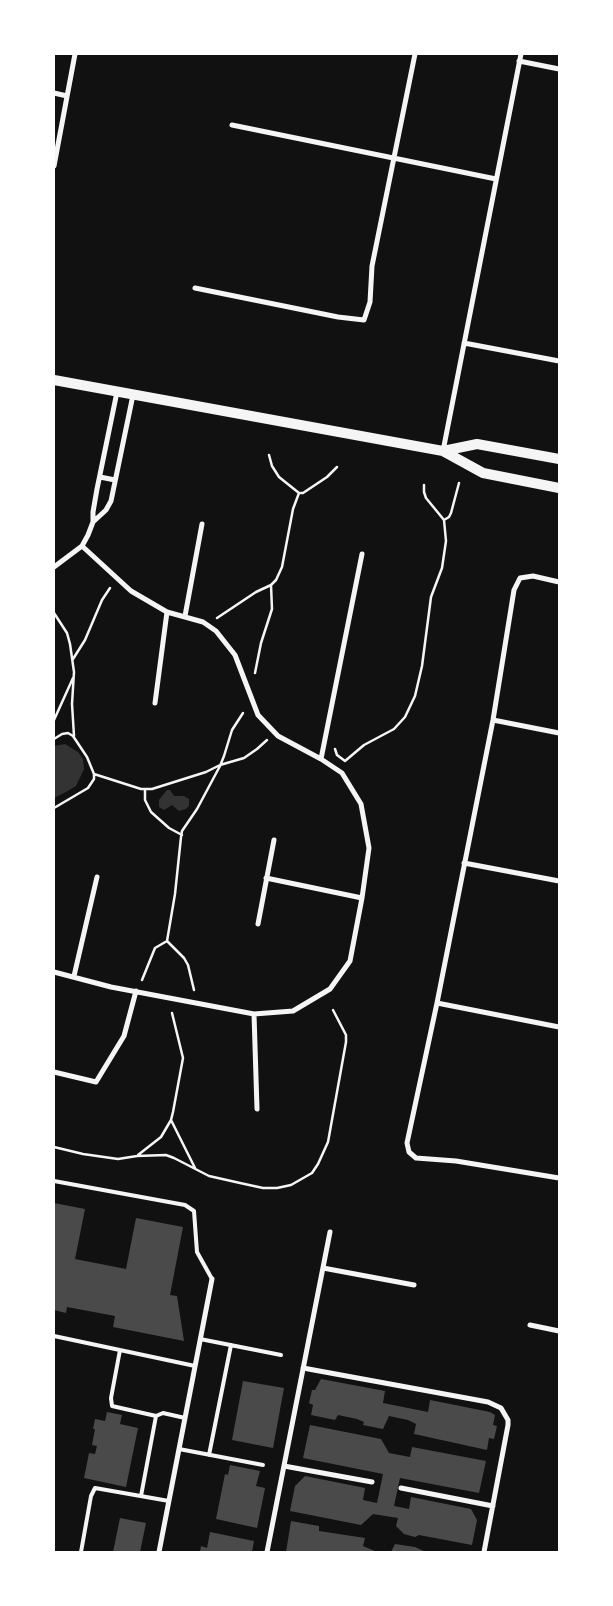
<!DOCTYPE html>
<style>
body{margin:0}
#map{position:relative;width:613px;height:1606px;overflow:hidden;background:#111;font-family:"DejaVu Sans",sans-serif}
canvas{display:block}
.frame{position:absolute;inset:0;border:55px solid #fff;pointer-events:none}
</style>
<div id="map">
<canvas width="613" height="1606"></canvas>
<div class="frame"></div>
</div>
<script>
const ctx = document.querySelector('canvas').getContext('2d');
ctx.lineJoin = 'round';
function fillPath(path, color) { ctx.fillStyle = color; ctx.fill(path, 'evenodd'); }
const shape = rows => new Path2D(rows.map(r => 'M' + r).join(''));
function trace(path, color, width, dash) { ctx.strokeStyle = color; ctx.lineWidth = width; ctx.lineCap = dash ? 'butt' : 'round'; ctx.setLineDash(dash || []); ctx.stroke(path); }
const water = shape([
 [65,744,78,752,83,759,84,769,76,786,66,792,54,798,54,746],
 [167,790,170,790,174,796,184,796,189,799,189,806,186,809,179,811,172,805,164,810,159,807,159,800]
]);
const building = shape([
 [54,1203,85,1209,75,1259,126,1269,136,1218,183,1227,170,1295,177,1296,184,1341,113,1327,115,1316,67,1307,66,1313,54,1310],
 [321,1379,385,1391,383,1403,428,1412,430,1400,490,1412,495,1415,493,1425,497,1426,494,1439,489,1438,487,1450,414,1434,416,1424,408,1420,389,1416,383,1429,363,1425,364,1422,357,1419,338,1415,335,1420,311,1415,313,1405,309,1403,312,1390,315,1390],
 [243,1381,284,1388,273,1448,232,1440],
 [107,1412,122,1415,120,1424,138,1428,126,1487,84,1478,89,1453,95,1454,97,1446,92,1445,95,1429,93,1429,95,1419,105,1421],
 [310,1425,381,1439,389,1453,410,1457,412,1447,486,1461,479,1493,400,1478,394,1506,409,1509,411,1497,471,1509,477,1520,472,1545,419,1535,415,1537,404,1534,396,1526,398,1518,373,1514,361,1525,290,1511,295,1486,305,1476,365,1488,363,1500,377,1503,383,1474,303,1458],
 [230,1465,260,1471,256,1486,265,1488,257,1528,216,1519,225,1474,228,1475],
 [120,1518,146,1523,140,1552,113,1552],
 [291,1521,319,1526,319,1531,365,1538,363,1546,377,1552,286,1552],
 [210,1532,254,1541,252,1552,200,1552,201,1546,207,1548],
 [395,1544,415,1547,426,1552,391,1552]
]);
const path = shape([
 [269,455,272,466,279,477,299,493,303,493,327,477,337,467],
 [444,520,449,517,451,513,459,483],
 [54,613,67,633,70,644,74,672,72,704,74,736],
 [217,618,256,592,271,585,276,580,282,567,293,509,299,493],
 [73,659,85,640,102,600,110,588],
 [255,673,261,643,272,609,271,585],
 [54,720,73,678],
 [54,739,62,734,68,733,73,736,87,757,94,774,94,779,88,788,54,808],
 [335,749,337,755,345,761,364,745,394,729,405,717,415,696,422,666,431,597,442,568,446,541,444,520,426,498,424,492,424,485],
 [94,774,141,789,152,789,206,772,220,765,244,758,257,749,267,740],
 [145,789,145,800,151,812,169,828,182,835],
 [142,980,155,948,167,941],
 [194,990,188,965,184,958,167,941,175,894,181,837,182,831,197,809,220,766,224,756,232,730,243,713],
 [171,1120,195,1168],
 [54,1147,83,1154,118,1159,137,1156,166,1155,174,1158,209,1176,240,1183,263,1188,277,1188,291,1185,312,1173,318,1164,328,1142,346,1042,346,1035,333,1010],
 [138,1155,161,1137,171,1120,173,1112,183,1058,172,1013]
]);
const service = shape([
 [54,1181,185,1205,194,1211,197,1252,212,1279],
 [54,1336,195,1366],
 [200,1339,281,1355],
 [120,1350,111,1398,112,1406,156,1416],
 [179,1449,263,1465],
 [209,1455,231,1345],
 [141,1496,156,1416,163,1413,185,1418],
 [81,1552,91,1496,95,1488,169,1501]
]);
const minor = shape([
 [519,61,559,69],
 [54,93,67,96],
 [232,125,496,179],
 [54,166,75,54],
 [195,288,338,317,364,320,370,302,372,266,415,54],
 [464,343,559,361],
 [443,451,521,54],
 [100,477,115,480],
 [93,522,106,510,111,501,133,395],
 [54,567,82,546,88,535,93,522,93,512,97,489,117,392],
 [559,582,533,576,520,578,514,590,493,720,437,1003,407,1143,409,1152,416,1158,456,1161,559,1178],
 [185,616,202,524],
 [155,703,167,612],
 [493,720,559,733],
 [321,759,362,554],
 [464,863,559,881],
 [266,878,362,898],
 [258,924,274,840],
 [54,972,111,987,254,1014,293,1011,330,989,350,961,362,898,369,848,361,804,342,773,321,759,278,736,258,715,235,655,216,631,203,622,167,612,131,591,82,546],
 [74,976,97,877],
 [437,1003,559,1027],
 [254,1014,257,1109],
 [54,1072,96,1082,124,1036,136,991],
 [323,1268,414,1285],
 [530,1325,559,1331],
 [303,1368,488,1402,501,1408,508,1420,508,1425,484,1552],
 [284,1466,372,1482],
 [401,1488,493,1506],
 [159,1552,212,1279],
 [267,1552,330,1232]
]);
const secondary = shape([
 [54,380,443,451,483,473,559,488],
 [443,451,477,444,559,459]
]);
fillPath(water, '#333');
fillPath(building, '#4a4a4a');
trace(path, '#f5f5f5', 2.5);
trace(service, '#f5f5f5', 4);
trace(minor, '#f5f5f5', 5);
trace(secondary, '#f5f5f5', 10);
</script>
